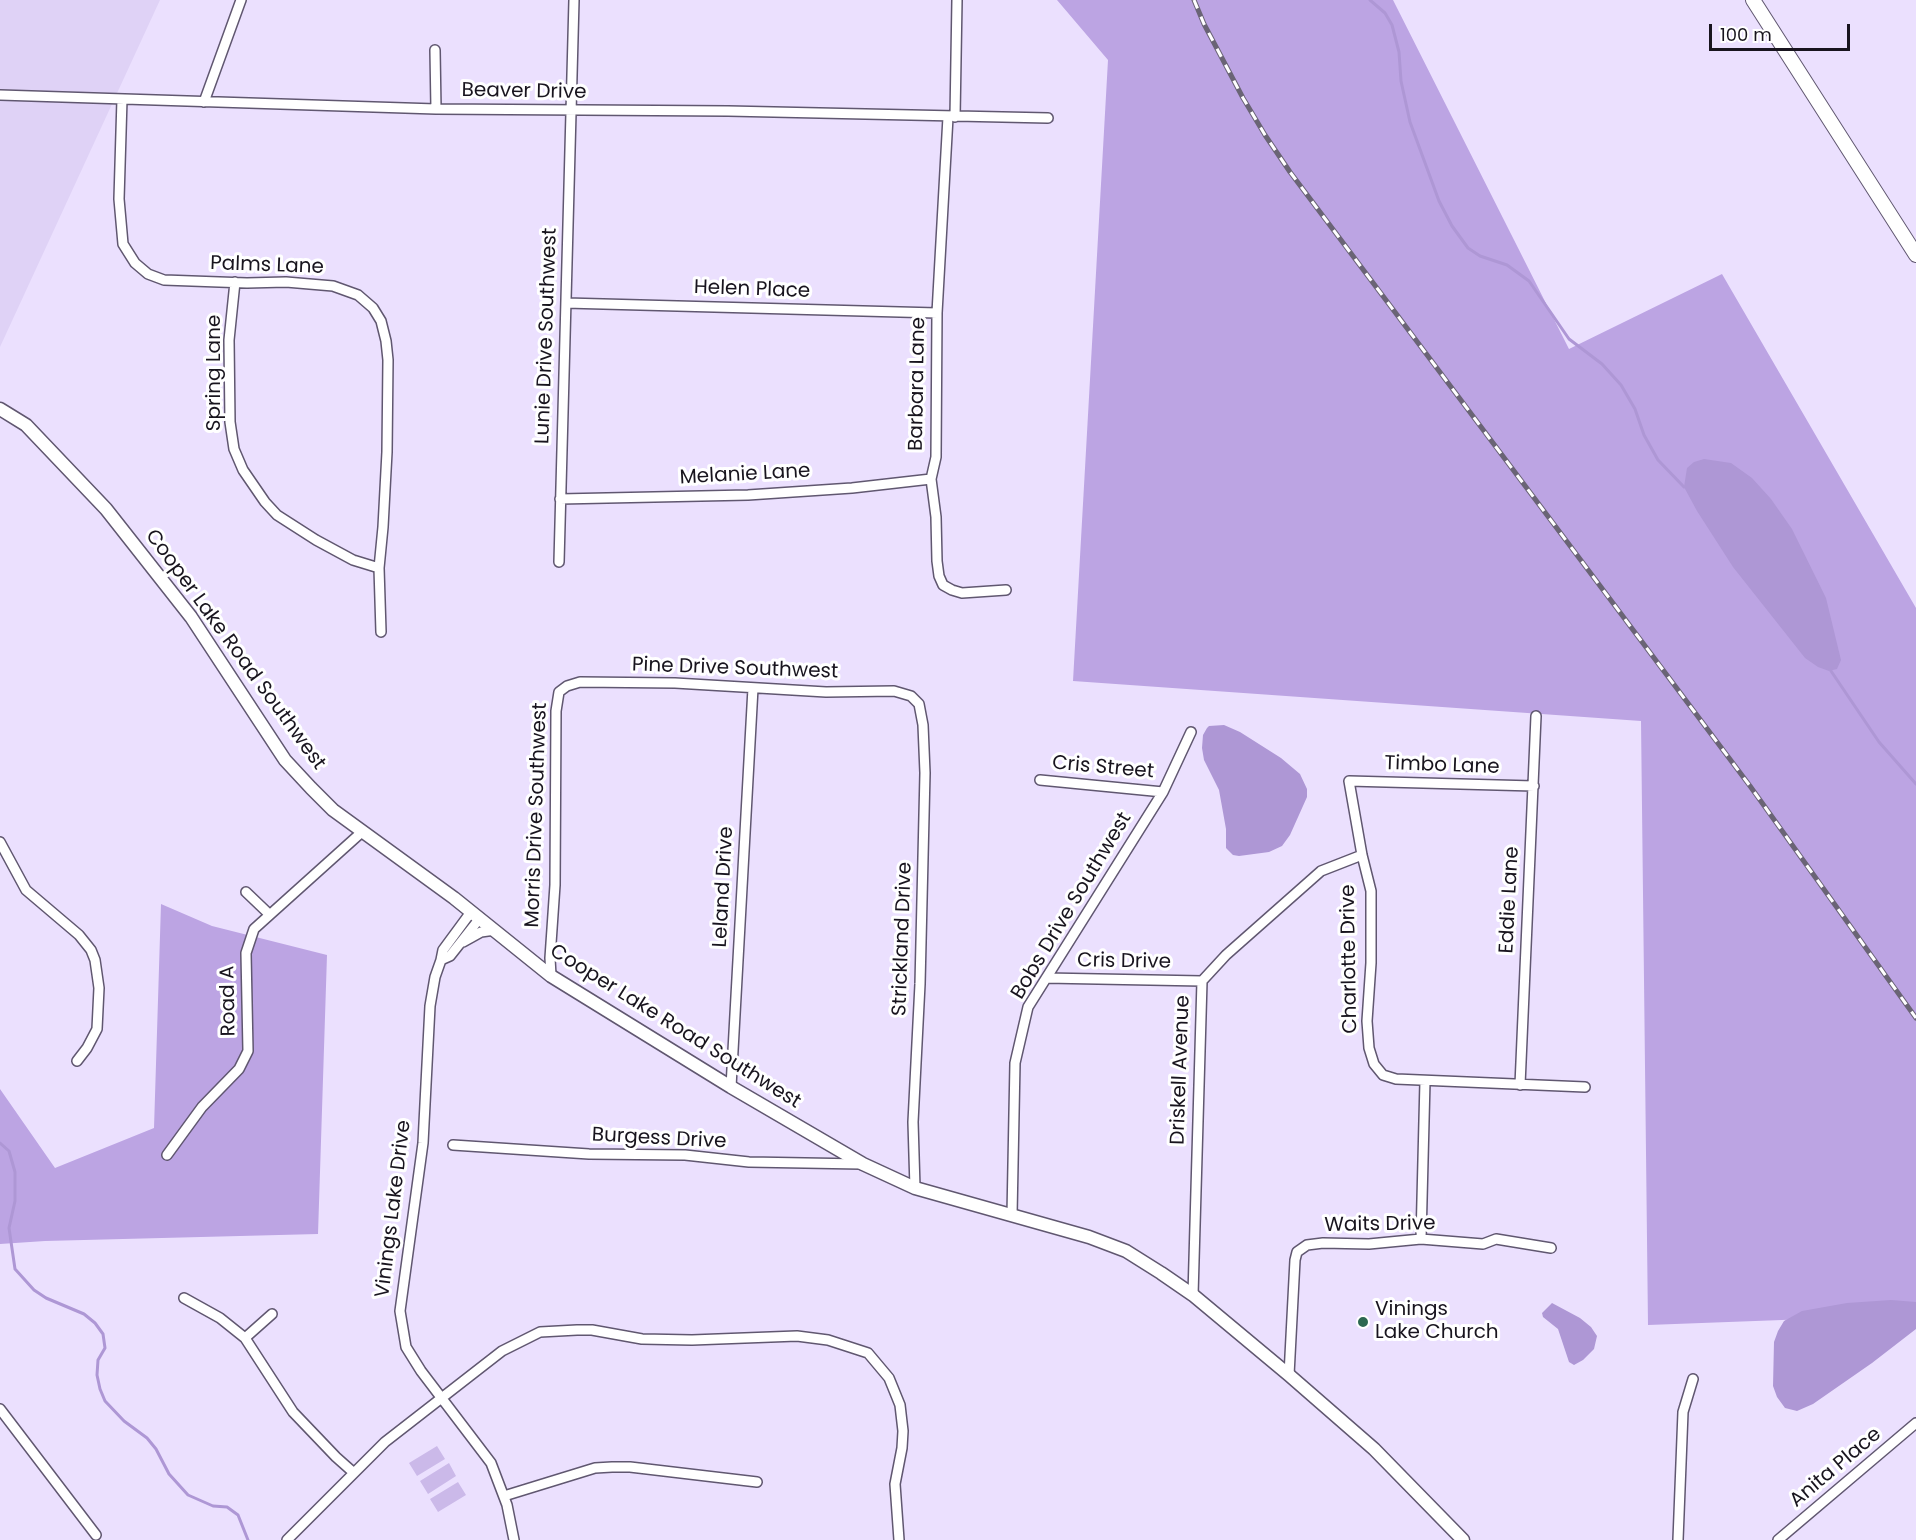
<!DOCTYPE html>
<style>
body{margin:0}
#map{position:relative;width:1916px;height:1540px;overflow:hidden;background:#ebe0fe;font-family:Poppins,sans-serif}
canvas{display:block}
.scale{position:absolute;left:1709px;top:24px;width:141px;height:27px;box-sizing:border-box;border:3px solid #18141e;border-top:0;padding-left:8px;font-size:18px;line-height:21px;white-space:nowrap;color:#18141e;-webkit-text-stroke:4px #fff;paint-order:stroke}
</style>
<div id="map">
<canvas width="1916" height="1540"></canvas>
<div class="scale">100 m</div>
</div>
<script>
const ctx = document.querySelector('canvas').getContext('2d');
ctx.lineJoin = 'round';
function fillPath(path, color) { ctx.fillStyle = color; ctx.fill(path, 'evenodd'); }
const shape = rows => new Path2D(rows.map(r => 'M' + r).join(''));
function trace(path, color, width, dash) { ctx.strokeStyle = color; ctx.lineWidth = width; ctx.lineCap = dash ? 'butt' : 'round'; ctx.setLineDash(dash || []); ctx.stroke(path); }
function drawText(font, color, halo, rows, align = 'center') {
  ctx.font = font + ' Poppins,sans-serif'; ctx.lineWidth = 6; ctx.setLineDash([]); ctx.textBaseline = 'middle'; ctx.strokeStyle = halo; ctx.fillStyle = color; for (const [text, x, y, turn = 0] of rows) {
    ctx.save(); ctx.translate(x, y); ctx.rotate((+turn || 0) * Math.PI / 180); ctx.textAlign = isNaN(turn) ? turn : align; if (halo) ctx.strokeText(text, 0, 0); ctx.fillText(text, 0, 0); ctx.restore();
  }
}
const built = shape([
 [0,0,160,0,0,347]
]);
const green = shape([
 [437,1446,445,1459,417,1476,409,1463],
 [449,1463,456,1476,428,1494,420,1481],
 [458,1482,466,1495,438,1512,430,1499]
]);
const forest = shape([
 [1057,0,1393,0,1569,349,1722,274,1916,608,1916,1315,1648,1325,1641,721,1073,681,1108,60],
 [161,904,212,926,327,955,318,1234,45,1241,0,1244,0,1089,55,1168,154,1128]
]);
const water = shape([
 [1704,459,1731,463,1752,478,1771,499,1792,529,1826,598,1841,660,1837,669,1829,671,1818,667,1805,658,1733,567,1697,511,1684,487,1687,468,1694,462],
 [1224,725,1240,732,1281,758,1300,774,1307,789,1307,797,1290,835,1282,846,1269,852,1239,856,1233,855,1226,848,1226,829,1219,790,1204,760,1202,748,1203,735,1207,728,1209,726],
 [1891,1300,1916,1302,1916,1329,1872,1363,1813,1404,1797,1411,1785,1408,1777,1397,1773,1386,1774,1342,1778,1331,1784,1321,1802,1311,1847,1303],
 [1552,1303,1580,1318,1591,1327,1597,1336,1594,1349,1583,1360,1574,1365,1569,1362,1558,1329,1543,1317,1542,1313]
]);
const stream = shape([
 [1370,0,1385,13,1392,25,1399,52,1401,81,1410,122,1439,201,1452,226,1468,248,1480,256,1507,265,1529,281,1569,339,1602,364,1621,385,1635,409,1644,435,1658,460,1684,487],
 [1831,671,1879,742,1916,784],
 [0,1143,9,1151,15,1172,15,1201,9,1228,15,1269,34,1290,46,1298,84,1314,95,1323,103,1334,105,1348,98,1360,97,1375,100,1389,105,1401,124,1421,147,1438,156,1449,169,1474,188,1495,213,1506,227,1507,238,1515,248,1540]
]);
const minor = shape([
 [435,50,436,109],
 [0,95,436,109,728,111,1048,118],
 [122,99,119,199,123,244,135,263,148,274,164,280,247,283,286,282,333,286,358,295,373,308,381,321,386,341,388,360,387,452,383,527,379,568,381,632],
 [204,102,241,0],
 [948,117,937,313,936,457,931,479,936,517,937,561,939,576,943,585,952,590,962,593,1006,590],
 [955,117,957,0],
 [235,282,229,340,230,422,234,449,243,470,265,502,277,515,316,540,353,560,379,568],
 [566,303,937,313],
 [560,499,748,495,852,488,931,479],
 [559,562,574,0],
 [1040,780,1163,792],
 [1534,786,1349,781,1362,855,1371,891,1371,963,1367,1021,1369,1048,1374,1064,1383,1075,1396,1079,1585,1087],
 [0,842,26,890,79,935,91,950,95,960,99,988,97,1029,87,1048,77,1061],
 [246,892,269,914],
 [471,912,443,950,441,960,435,977,430,1006,423,1143,400,1311,406,1347,421,1371,491,1463,507,1505,514,1540],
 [463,942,481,932,495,930],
 [441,960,450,956,480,918],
 [551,976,550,958,555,885,556,711,559,692,567,686,580,682,675,683,826,692,894,691,911,696,919,704,923,725,925,773,920,984,913,1122,915,1188],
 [1046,978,1202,981],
 [1520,1085,1536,716],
 [731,1087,753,688],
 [453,1145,589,1154,685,1155,749,1162,861,1164],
 [167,1155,202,1107,239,1069,248,1051,246,953,254,929,363,831],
 [1012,1215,1015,1063,1028,1007,1163,792,1191,732],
 [1421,1239,1425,1081],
 [1193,1295,1202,981,1226,955,1321,871,1362,855],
 [184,1298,220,1318,245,1338,293,1412,336,1457,354,1473],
 [245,1338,272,1314],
 [1289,1375,1295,1260,1297,1252,1307,1245,1323,1243,1369,1244,1421,1239,1483,1244,1496,1239,1551,1248],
 [0,1409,96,1535],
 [504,1496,595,1468,612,1467,630,1467,757,1482],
 [287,1540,385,1442,502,1351,540,1332,577,1330,592,1330,642,1339,692,1340,797,1336,828,1340,868,1353,889,1378,900,1405,903,1431,902,1448,895,1484,899,1540],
 [1678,1540,1683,1412,1693,1379],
 [1778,1540,1916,1423]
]);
const tertiary = shape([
 [0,409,26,425,106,509,191,617,285,760,311,788,333,810,454,898,551,976,731,1087,863,1164,915,1188,1089,1237,1126,1251,1161,1273,1193,1295,1289,1375,1374,1449,1463,1540]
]);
const secondary = shape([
 [1753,0,1916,255]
]);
const rail = shape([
 [1194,0,1204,24,1243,98,1265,135,1290,172,1750,786,1916,1018]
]);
const markers = [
 [1363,1322,6,"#2c6750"]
];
const streetNames = [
 ["Beaver Drive",524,92,1],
 ["Palms Lane",267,266,2],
 ["Helen Place",752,290,2],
 ["Lunie Drive Southwest",547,336,-88],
 ["Spring Lane",215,373,-90],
 ["Barbara Lane",918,384,-89],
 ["Melanie Lane",745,475,-3],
 ["Cooper Lake Road Southwest",235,650,54],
 ["Pine Drive Southwest",735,669,2],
 ["Timbo Lane",1442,766,2],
 ["Cris Street",1103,768,5],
 ["Morris Drive Southwest",537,815,-88],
 ["Leland Drive",724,887,-87],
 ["Eddie Lane",1510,900,-87],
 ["Bobs Drive Southwest",1072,906,-59],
 ["Strickland Drive",903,939,-88],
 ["Charlotte Drive",1350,959,-91],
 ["Cris Drive",1124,962,1],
 ["Road A",229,1001,-91],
 ["Cooper Lake Road Southwest",675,1027,32],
 ["Driskell Avenue",1181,1070,-88],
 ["Burgess Drive",659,1139,3],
 ["Vinings Lake Drive",394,1209,-83],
 ["Waits Drive",1380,1225,-1],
 ["Anita Place",1836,1468,-40]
];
const poiNames = [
 ["Vinings",1375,1310],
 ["Lake Church",1375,1333]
];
fillPath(built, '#dfd2f6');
fillPath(green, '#cbb9e9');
fillPath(forest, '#bca4e3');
fillPath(water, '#ae97d5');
trace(stream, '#ae97d5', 3);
trace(minor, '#605770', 12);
trace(tertiary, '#605770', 15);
trace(secondary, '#605770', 16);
trace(minor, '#fff', 9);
trace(tertiary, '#fff', 12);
trace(secondary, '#fff', 14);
trace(rail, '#6a6475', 5);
trace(rail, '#fff', 3, [9]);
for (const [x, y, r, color] of markers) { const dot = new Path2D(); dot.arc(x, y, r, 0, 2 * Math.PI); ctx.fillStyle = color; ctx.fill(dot); trace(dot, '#fff', 2); }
drawText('20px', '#18141e', '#fff', streetNames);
drawText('20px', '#18141e', '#fff', poiNames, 'left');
</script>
